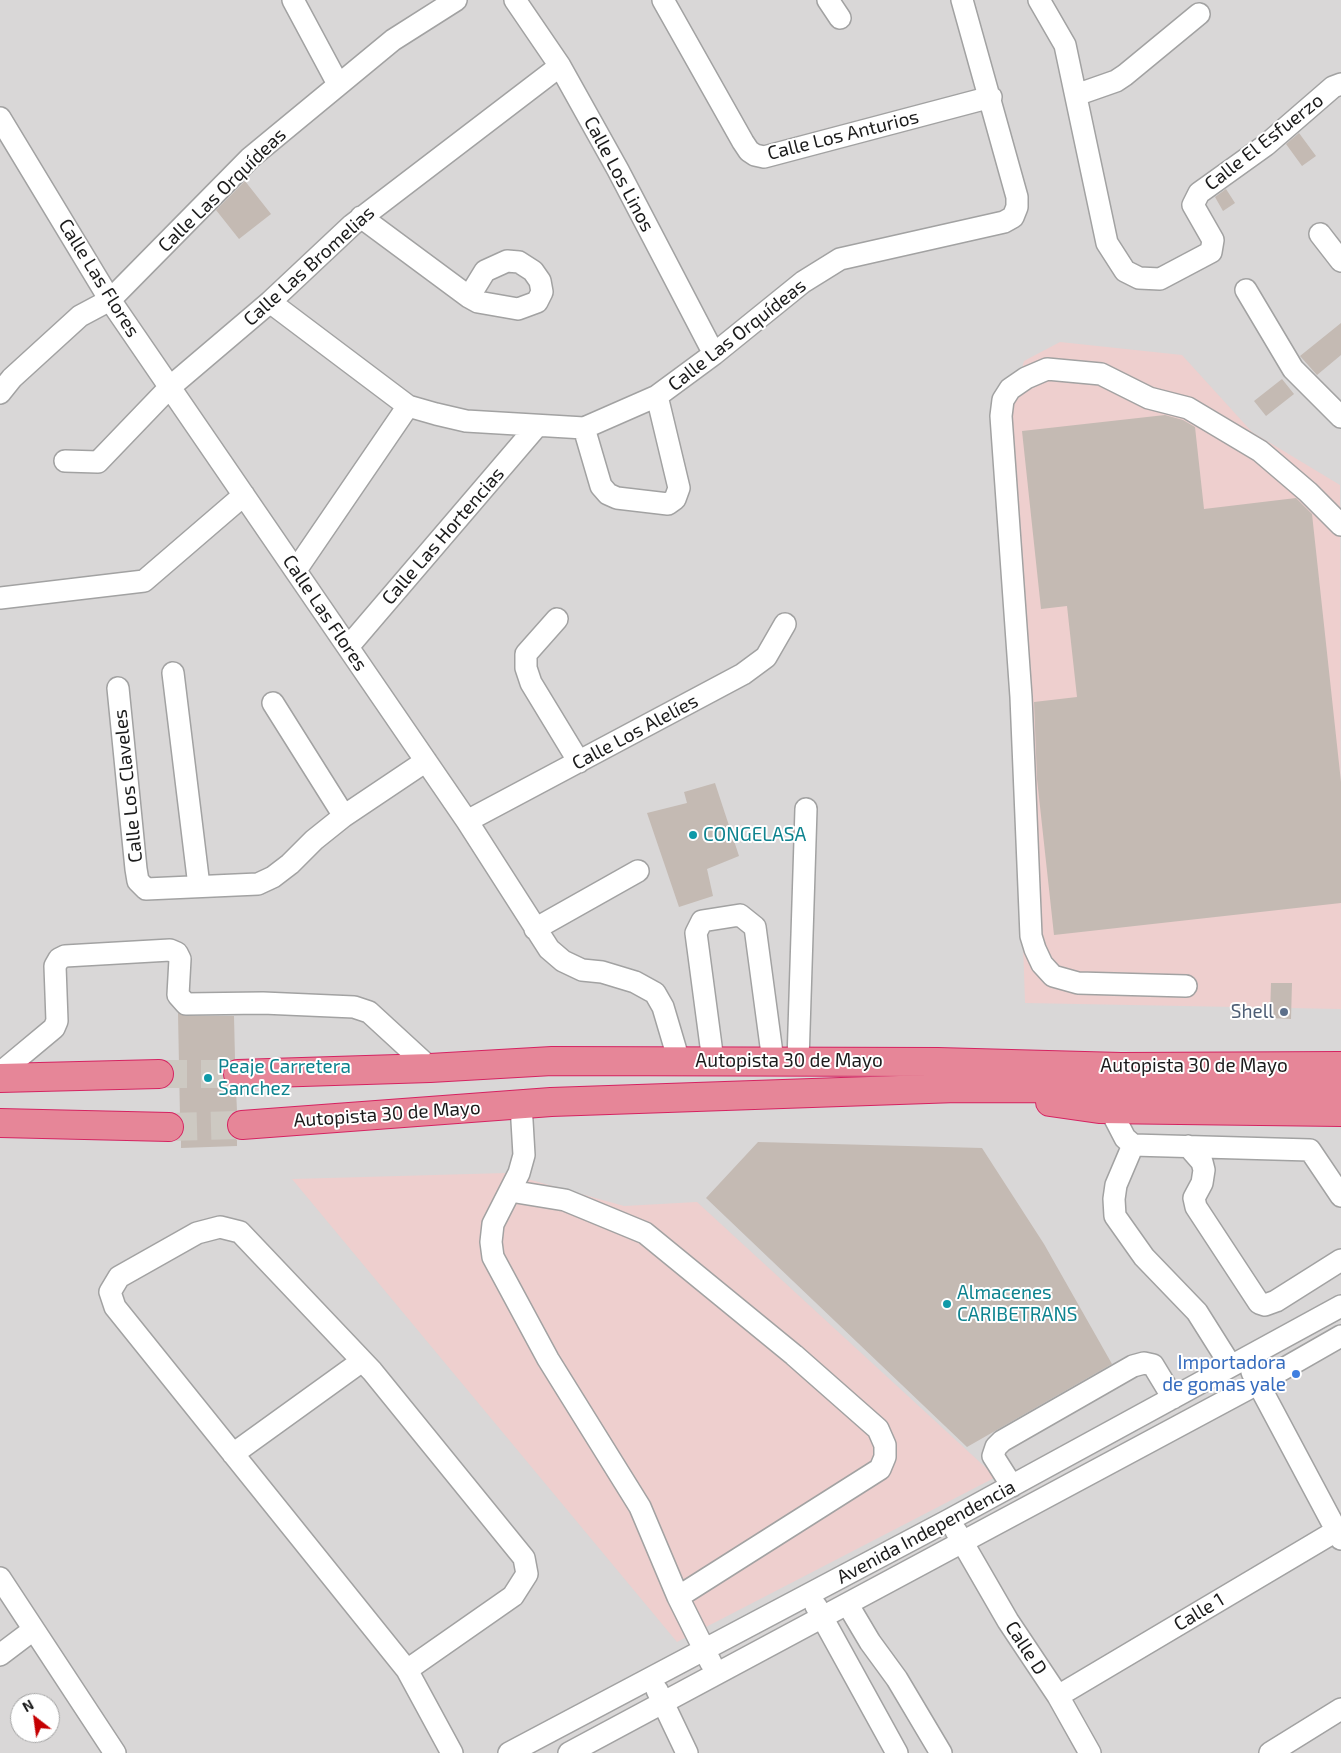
<!DOCTYPE html>
<meta charset="utf-8">
<style>
body{margin:0}
#map{position:relative;width:1341px;height:1753px;overflow:hidden;background:#ece8e0;font-family:"Exo 2",sans-serif}
canvas{display:block}
.north{position:absolute;left:10px;top:1693px;width:50px;height:50px;box-sizing:border-box;background:#fff;border:1px solid #a4a4a4;border-radius:50%;rotate:330deg;font-size:14px;font-weight:700;line-height:20px;text-align:center;color:#1b1b1b}
.north::after{content:'';display:block;margin:auto;width:18px;height:22px;background:#c50002;clip-path:polygon(50% 0,100% 100%,50% 72%,0 100%)}
</style>
<div id="map">
<canvas width="1341" height="1753"></canvas>
<div class="north">N</div>
</div>
<script>
const ctx = document.querySelector('canvas').getContext('2d');
ctx.lineJoin = 'round';
function fillPath(path, color) { ctx.fillStyle = color; ctx.fill(path, 'evenodd'); }
const shape = rows => new Path2D(rows.map(r => 'M' + r).join(''));
function trace(path, color, width, dash) { ctx.strokeStyle = color; ctx.lineWidth = width; ctx.lineCap = dash ? 'butt' : 'round'; ctx.setLineDash(dash || []); ctx.stroke(path); }
function drawText(font, color, halo, rows, align = 'center') {
  ctx.font = font + ' "Exo 2",sans-serif'; ctx.lineWidth = 4; ctx.setLineDash([]); ctx.textBaseline = 'middle'; ctx.strokeStyle = halo; ctx.fillStyle = color; for (const [text, x, y, turn = 0] of rows) {
    ctx.save(); ctx.translate(x, y); ctx.rotate((+turn || 0) * Math.PI / 180); ctx.textAlign = isNaN(turn) ? turn : align; if (halo) ctx.strokeText(text, 0, 0); ctx.fillText(text, 0, 0); ctx.restore();
  }
}
const residential = shape([
 [0,0,1341,0,1341,1753,0,1753],
 [20,1703,50,1703,50,1733,20,1733]
]);
const commercial = shape([
 [1060,342,1182,355,1252,432,1340,485,1341,1009,1025,1003,1011,576,1008,422,1024,361],
 [506,1173,624,1206,697,1202,996,1477,677,1642,292,1179]
]);
const building = shape([
 [1299,133,1316,156,1302,166,1286,144],
 [245,181,271,214,239,239,216,210],
 [1226,189,1235,203,1223,211,1215,197],
 [1341,323,1341,355,1317,375,1300,356],
 [1282,379,1294,394,1266,416,1254,401],
 [1165,415,1183,420,1195,427,1204,509,1296,498,1312,514,1341,782,1341,903,1054,935,1037,779,1034,702,1077,697,1067,606,1041,609,1022,431],
 [715,783,739,856,707,869,713,896,679,907,647,813,687,803,684,792],
 [1271,983,1292,983,1291,1019,1270,1018],
 [178,1013,186,1016,234,1016,235,1059,225,1066,222,1074,225,1083,236,1089,237,1111,228,1118,226,1126,229,1134,237,1140,237,1146,181,1148,181,1137,185,1127,180,1117],
 [758,1142,982,1148,1044,1244,1112,1364,967,1447,706,1198]
]);
const highwayTunnel = shape([
 [159,1074,238,1074],
 [169,1127,242,1125]
]);
const minor = shape([
 [293,0,338,84],
 [515,0,560,66,618,170,714,354],
 [663,0,743,142,749,151,755,155,764,157,991,97],
 [828,0,840,18],
 [1039,0,1065,45,1107,243,1125,271,1139,278,1160,279,1211,252,1213,240,1193,205,1199,193,1266,145,1333,87,1341,84],
 [1076,95,1116,81,1125,75,1199,14],
 [0,118,110,300,467,821,549,949,563,961,582,970,602,972,635,982,655,993,663,1007,679,1061],
 [361,217,469,297,478,302,518,309,537,302,542,292,540,281,533,271,519,262,507,261,485,271,469,297],
 [1320,234,1341,261],
 [1246,290,1293,369,1341,417],
 [270,302,408,406,436,414,466,421,584,428,657,396,714,354,803,282,840,259,1004,222,1013,217,1017,207,1017,197,962,0],
 [0,393,12,378,80,316,110,300,250,158,393,40,456,0],
 [584,428,601,486,608,494,617,498,668,504,675,499,679,488,657,396],
 [65,461,98,462,170,387,270,302,352,225,560,66],
 [296,570,408,406],
 [0,598,144,581,244,495],
 [557,619,526,654,526,668,531,683,579,762],
 [348,647,537,426],
 [173,673,199,886],
 [118,688,136,869,138,881,146,889,258,884,273,877,290,864,314,840,344,816,426,761],
 [273,703,344,816],
 [467,821,743,674,766,657,785,624],
 [535,929,638,871],
 [1186,986,1078,983,1053,976,1042,964,1035,949,1031,936,1021,697,1001,416,1003,400,1010,389,1026,378,1047,369,1101,374,1149,398,1188,408,1260,451,1308,492,1341,525],
 [713,1061,696,933,702,921,740,915,755,927,773,1061],
 [798,1061,806,809],
 [0,1073,54,1028,57,1021,55,966,59,959,65,956,170,950,177,953,180,959,178,995,186,1004,263,1003,354,1007,369,1012,430,1068],
 [521,1104,524,1155,519,1173,493,1224,491,1242,493,1257,548,1359,640,1507,678,1597,711,1663],
 [1110,1109,1125,1138,1133,1145,1310,1150,1341,1196],
 [1133,1145,1116,1185,1114,1199,1115,1216,1144,1257,1197,1312,1231,1366],
 [1188,1146,1202,1162,1204,1170,1202,1183,1194,1198,1196,1207,1259,1303,1265,1305,1276,1301,1341,1260],
 [510,1191,565,1200,645,1233,794,1355,878,1429,885,1445,885,1457,880,1469,678,1597],
 [1252,1372,1341,1539],
 [233,1454,362,1361],
 [1012,1486,993,1456,996,1447,1002,1441,1133,1366,1144,1363,1153,1365,1173,1398],
 [956,1531,1008,1621,1058,1696,1090,1753],
 [0,1578,115,1753],
 [848,1605,870,1642,897,1679,941,1753],
 [816,1606,897,1753],
 [0,1655,33,1630],
 [407,1670,513,1596,527,1574,524,1558,372,1371,240,1232,220,1227,197,1233,119,1277,110,1292,115,1307,407,1670,452,1753],
 [657,1690,687,1753],
 [1058,1696,1341,1528],
 [509,1753,949,1520,1341,1306],
 [569,1753,1257,1384,1341,1336],
 [1270,1753,1341,1709]
]);
const highway = shape([
 [238,1074,430,1068,552,1061,938,1062,1121,1067,1341,1066],
 [0,1078,159,1074],
 [1050,1102,1099,1109,1341,1112],
 [0,1123,169,1127],
 [242,1125,551,1102,957,1088,1341,1089]
]);
const markers = [
 [693,835,5,"#0f9aa8"],
 [1284,1012,5,"#5c6f8a"],
 [208,1078,5,"#0f9aa8"],
 [947,1304,5,"#0f9aa8"],
 [1296,1374,5,"#3f7fe0"]
];
const streetNames = [
 ["Calle Los Anturios",843,135,-14],
 ["Calle El Esfuerzo",1264,142,-38],
 ["Calle Los Linos",619,174,62],
 ["Calle Las Orquídeas",222,190,-44],
 ["Calle Las Bromelias",309,266,-42],
 ["Calle Las Flores",99,278,58],
 ["Calle Las Orquídeas",737,335,-38],
 ["Calle Las Hortencias",443,536,-49],
 ["Calle Las Flores",325,613,56],
 ["Calle Los Alelíes",635,732,-28],
 ["Calle Los Claveles",128,786,-96],
 ["Autopista 30 de Mayo",789,1061],
 ["Autopista 30 de Mayo",1194,1066],
 ["Autopista 30 de Mayo",387,1114,-4],
 ["Avenida Independencia",926,1532,-28],
 ["Calle 1",1199,1612,-31],
 ["Calle D",1026,1648,57]
];
const cultureNames = [
 ["CONGELASA",703,835],
 ["Peaje Carretera",218,1067],
 ["Sanchez",218,1089],
 ["Almacenes",957,1293],
 ["CARIBETRANS",957,1315]
];
const serviceNames = [
 ["Shell",1274,1012]
];
const shopNames = [
 ["Importadora",1286,1363],
 ["de gomas yale",1286,1385]
];
fillPath(residential, '#d9d7d7');
fillPath(commercial, '#eecfce');
fillPath(building, '#c4bab3');
trace(highwayTunnel, '#cdc9c2', 28, [28, 14]);
trace(minor, '#a2a2a2', 24);
trace(highway, '#d52361', 30);
trace(minor, '#fff', 21);
trace(highway, '#e68698', 28);
for (const [x, y, r, color] of markers) { const dot = new Path2D(); dot.arc(x, y, r, 0, 2 * Math.PI); ctx.fillStyle = color; ctx.fill(dot); trace(dot, '#fff', 2); }
drawText('19px', '#1b1b1b', '#fff', streetNames);
drawText('19px', '#0d838f', '#fff', cultureNames, 'left');
drawText('19px', '#4e5e75', '#fff', serviceNames, 'right');
drawText('19px', '#366cbe', '#fff', shopNames, 'right');
</script>
